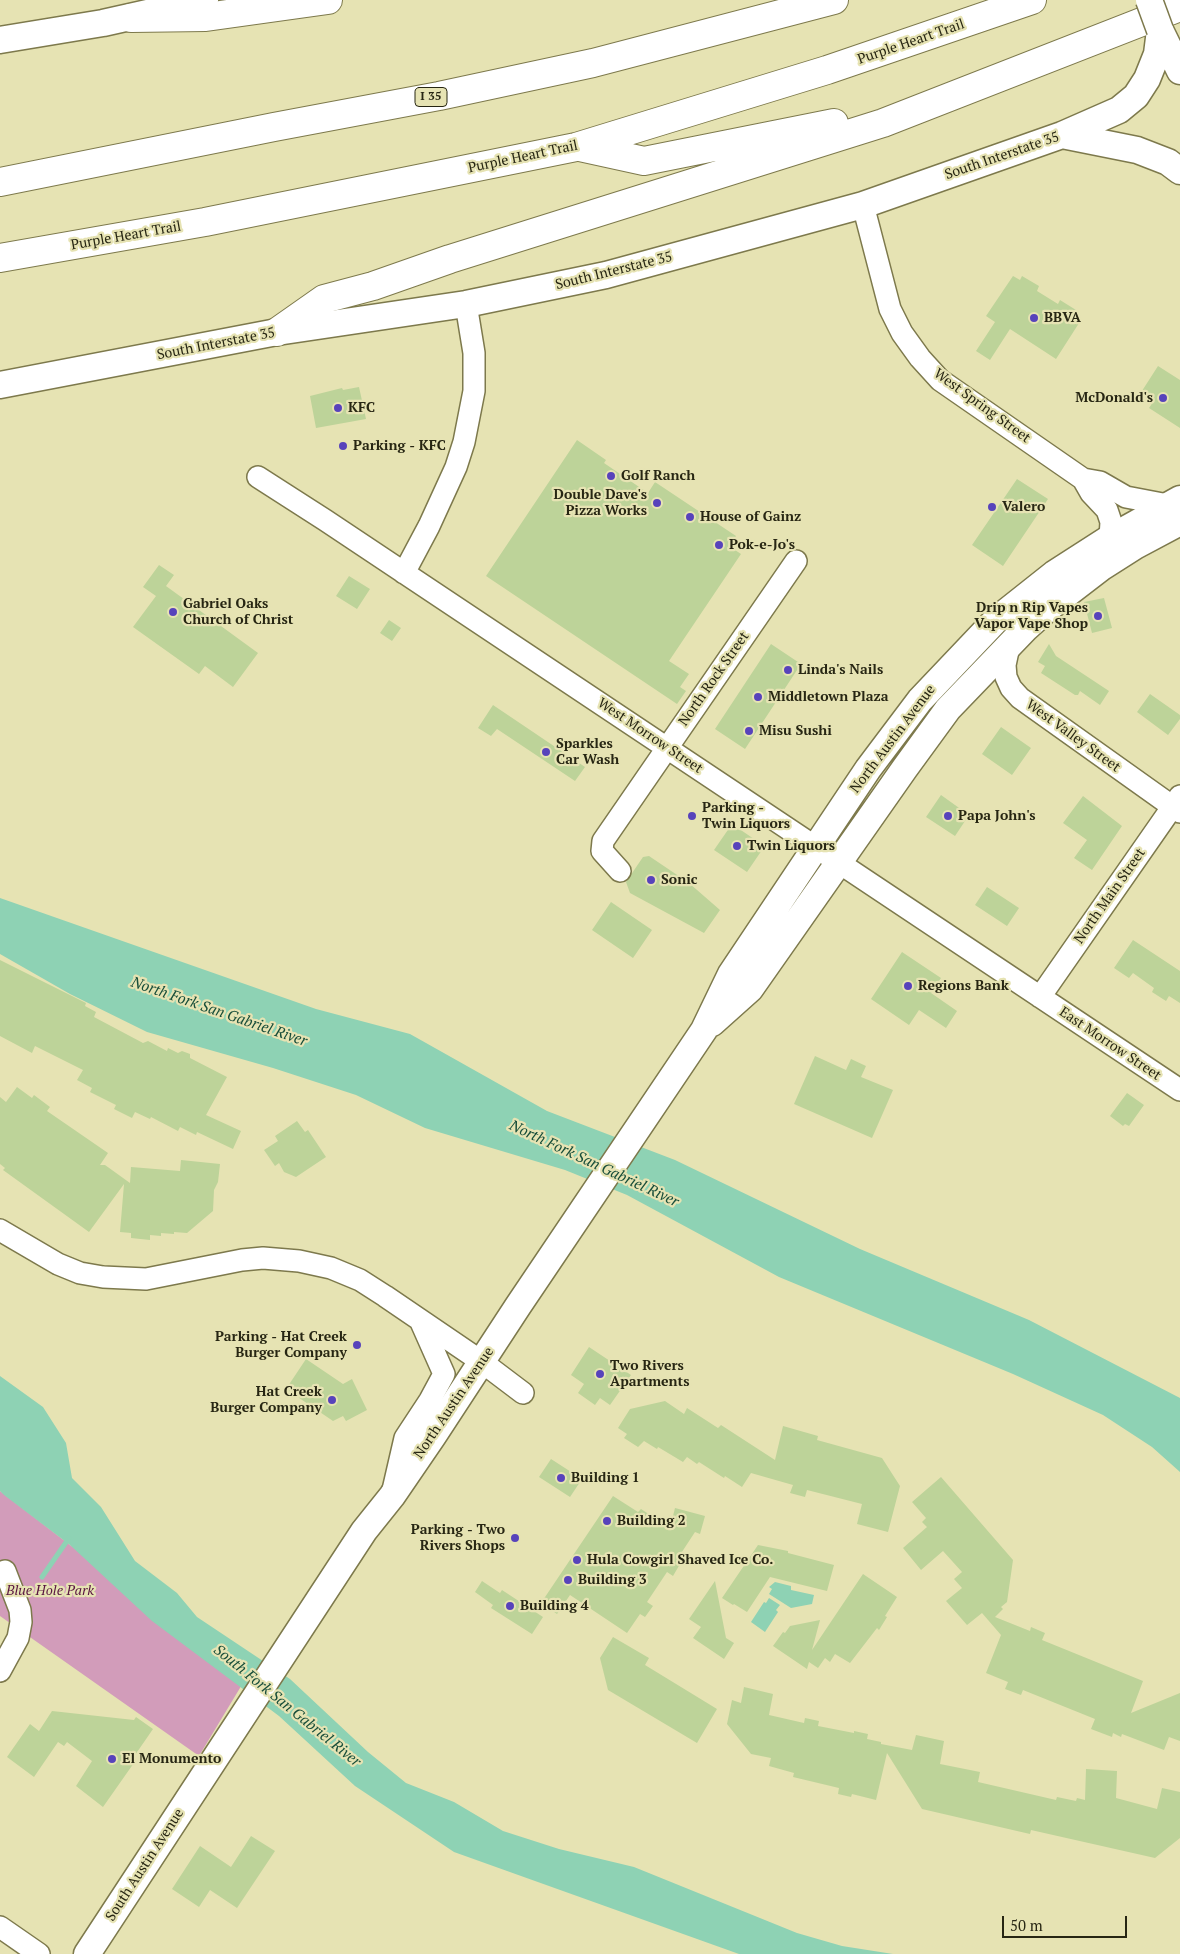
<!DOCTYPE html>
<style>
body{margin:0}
#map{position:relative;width:1180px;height:1954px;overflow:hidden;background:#e6e3b3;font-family:"PT Serif",serif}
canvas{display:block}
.scale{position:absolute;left:1002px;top:1916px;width:125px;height:22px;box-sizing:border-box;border:2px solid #272613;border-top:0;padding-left:6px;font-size:15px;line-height:18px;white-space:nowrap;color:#272613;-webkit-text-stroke:4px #e6e3b3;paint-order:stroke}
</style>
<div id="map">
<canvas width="1180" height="1954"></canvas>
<div class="scale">50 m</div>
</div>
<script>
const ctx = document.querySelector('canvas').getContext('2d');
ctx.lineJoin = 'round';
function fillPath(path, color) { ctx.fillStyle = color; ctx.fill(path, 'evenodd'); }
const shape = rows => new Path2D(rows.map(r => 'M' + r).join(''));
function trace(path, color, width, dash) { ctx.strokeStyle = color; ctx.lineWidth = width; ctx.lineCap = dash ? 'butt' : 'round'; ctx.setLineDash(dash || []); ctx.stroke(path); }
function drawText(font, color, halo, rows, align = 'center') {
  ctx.font = font + ' "PT Serif",serif'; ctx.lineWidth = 4.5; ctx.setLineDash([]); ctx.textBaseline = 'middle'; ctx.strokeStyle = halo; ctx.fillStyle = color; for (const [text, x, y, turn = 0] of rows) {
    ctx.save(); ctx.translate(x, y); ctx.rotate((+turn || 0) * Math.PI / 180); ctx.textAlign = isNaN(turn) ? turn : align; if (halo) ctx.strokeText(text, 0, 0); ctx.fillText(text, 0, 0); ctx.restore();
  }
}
const green = shape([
 [0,1491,70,1545,249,1673,199,1756,0,1616]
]);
const water = shape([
 [0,898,316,1009,410,1034,547,1111,675,1160,860,1249,1029,1320,1180,1398,1180,1472,1152,1447,1103,1415,1013,1374,779,1277,627,1195,565,1170,425,1128,356,1095,273,1068,147,1032,70,994,0,954],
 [0,1376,43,1407,66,1443,72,1478,101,1507,135,1561,177,1593,197,1617,290,1679,368,1752,406,1783,454,1802,503,1831,559,1849,634,1867,797,1933,842,1946,893,1954,739,1954,454,1852,355,1786,279,1716,152,1621,70,1545,4,1495,0,1491],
 [775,1582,791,1586,791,1590,814,1595,812,1604,791,1608,769,1594,772,1589,769,1587],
 [769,1598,780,1605,776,1610,778,1612,765,1632,751,1622,764,1602,766,1603]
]);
const stream = shape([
 [42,1577,69,1538]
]);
const building = shape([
 [1013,276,1020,280,1022,276,1039,286,1037,291,1058,304,1060,300,1076,310,1073,315,1081,320,1056,359,1010,329,990,360,976,351,995,322,986,316],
 [1158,366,1180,380,1180,428,1149,408,1153,402,1140,394],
 [359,387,366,419,316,428,310,396,342,388,343,390],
 [577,440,606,460,604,463,648,493,655,482,736,536,729,546,741,554,669,661,689,674,680,687,686,691,677,704,486,576],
 [1017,479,1048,499,1003,566,972,545],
 [159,565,174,575,166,586,258,653,233,687,205,666,199,674,133,627,156,596,143,587],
 [349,576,370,589,357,609,336,596],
 [1104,598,1112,628,1092,633,1084,602],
 [389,620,401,628,392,641,380,633],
 [771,644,801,664,745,749,715,729],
 [1049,644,1056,656,1109,691,1100,705,1080,691,1078,695,1075,695,1041,673,1045,666,1038,662],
 [1150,694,1180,715,1180,719,1168,735,1137,712],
 [493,705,585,767,575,781,497,729,491,736,478,728],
 [1001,727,1031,748,1012,775,982,754],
 [941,795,969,815,955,836,926,817],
 [1083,796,1122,826,1092,870,1074,858,1087,840,1063,823],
 [732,824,754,839,751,842,762,850,747,872,714,850],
 [649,856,689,883,720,910,704,933,630,893,626,882,643,857],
 [987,887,1019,908,1007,926,975,905],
 [611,902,652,930,633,958,592,930],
 [1133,940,1180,971,1180,1003,1169,996,1166,1001,1152,992,1154,988,1133,973,1129,978,1114,968],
 [902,952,941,978,931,993,957,1011,946,1028,919,1010,909,1025,871,999],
 [0,960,86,1003,85,1006,96,1012,94,1017,143,1043,148,1041,167,1051,168,1048,178,1053,182,1051,190,1054,190,1058,227,1077,206,1115,241,1131,233,1149,197,1132,196,1135,180,1127,178,1131,151,1117,150,1119,135,1112,132,1118,114,1109,116,1105,90,1092,92,1088,77,1080,83,1070,35,1046,32,1053,0,1036],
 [815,1056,846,1070,851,1059,866,1066,861,1077,893,1090,872,1138,794,1104],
 [17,1087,32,1098,34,1095,50,1107,47,1111,108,1153,100,1165,105,1165,130,1183,131,1167,180,1171,181,1160,220,1164,218,1182,214,1190,213,1211,187,1233,174,1232,174,1234,161,1233,161,1236,150,1235,150,1240,131,1238,131,1233,120,1232,124,1184,89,1232,3,1170,5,1168,0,1164,0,1097,6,1102],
 [1127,1093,1144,1105,1129,1126,1125,1124,1123,1126,1110,1116],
 [297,1121,305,1132,308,1130,326,1157,296,1177,284,1172,279,1163,275,1166,264,1150,278,1141,275,1136],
 [589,1347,631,1375,610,1405,600,1398,595,1405,578,1393,584,1384,571,1375],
 [306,1359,343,1384,352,1379,367,1410,346,1421,343,1416,333,1421,286,1389],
 [665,1401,684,1414,687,1408,718,1428,721,1425,775,1460,783,1426,818,1436,817,1440,882,1458,900,1486,888,1532,857,1524,862,1504,807,1490,805,1497,790,1493,793,1485,751,1473,742,1487,725,1476,724,1478,699,1462,697,1464,687,1457,683,1462,658,1447,657,1449,644,1441,638,1447,624,1438,627,1434,618,1428,630,1409],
 [551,1459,582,1479,570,1497,539,1477],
 [941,1477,1013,1560,1007,1602,1001,1607,1003,1609,995,1617,1030,1631,1031,1627,1045,1633,1042,1640,1143,1681,1131,1713,1180,1693,1180,1741,1169,1737,1164,1750,1122,1734,1121,1737,1113,1733,1112,1737,1091,1729,1095,1719,1023,1690,1021,1695,1005,1689,1008,1682,986,1673,1001,1635,982,1613,967,1625,946,1601,962,1588,954,1579,962,1572,943,1551,921,1570,903,1548,927,1527,922,1522,926,1518,912,1502],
 [613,1496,638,1512,641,1509,670,1528,675,1508,705,1516,700,1534,695,1532,676,1561,680,1564,673,1576,667,1572,647,1602,653,1606,645,1617,640,1614,627,1633,570,1595,557,1614,541,1603],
 [758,1545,788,1551,788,1553,834,1565,827,1591,770,1577,747,1612,734,1604,733,1605,722,1598],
 [863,1574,897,1597,885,1616,887,1617,879,1630,877,1628,850,1663,835,1654,830,1662,825,1658,818,1668,809,1662,807,1669,773,1646,783,1632,785,1633,790,1626,820,1620,812,1650],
 [482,1581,500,1593,502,1590,543,1617,532,1634,491,1608,493,1605,475,1592],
 [715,1581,726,1638,734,1643,724,1659,693,1638,701,1627,689,1619],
 [613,1637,649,1658,645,1665,717,1709,697,1743,608,1690,600,1658],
 [744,1687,773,1694,769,1715,804,1723,805,1718,819,1721,818,1726,854,1733,854,1731,868,1734,867,1739,881,1742,881,1744,912,1750,916,1735,944,1741,940,1764,980,1772,978,1782,1056,1800,1057,1797,1076,1801,1077,1798,1085,1800,1086,1769,1117,1771,1116,1798,1157,1809,1162,1788,1180,1792,1180,1838,1155,1858,1031,1830,1030,1834,922,1809,887,1753,876,1800,852,1794,851,1797,838,1794,839,1788,793,1777,794,1773,769,1766,771,1758,751,1754,727,1724,732,1700,741,1703],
 [52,1711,134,1720,136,1717,153,1729,133,1758,136,1760,103,1807,76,1786,92,1761,67,1742,64,1746,58,1742,34,1777,7,1757,30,1724,39,1731],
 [251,1836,275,1851,237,1908,210,1890,199,1907,172,1889,200,1846,231,1867]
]);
const minor = shape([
 [863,205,890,309,902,333,920,358,940,380,1083,479,1100,482,1126,497,1168,505],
 [258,477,325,520,1180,1090],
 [1083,479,1091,493,1107,510,1111,522,1110,538],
 [404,573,429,526,456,467,464,442,474,391,474,353,466,304],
 [1009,646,1005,665,1006,677,1011,688,1020,698,1180,812],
 [620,871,602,851,603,841,796,561],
 [1040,997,1180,796],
 [0,1230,58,1264,80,1273,103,1277,146,1279,242,1260,263,1258,299,1261,331,1268,360,1280,385,1296,482,1362,523,1393],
 [393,1490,405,1438,430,1400,444,1374,420,1320],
 [0,1671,18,1638,21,1622,20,1610,5,1571],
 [0,1927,39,1954]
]);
const major = shape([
 [1160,30,1180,71],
 [0,40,103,23,205,0],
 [1062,135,1137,150,1168,162,1180,171],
 [0,385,277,332,466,304,606,275,863,205,1062,135,1119,110,1136,96,1147,79,1157,54,1160,30],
 [712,1023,750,989,905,768,948,709,1026,628,1046,610,1102,567,1135,546,1180,522],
 [87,1954,364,1531,392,1496,433,1436,518,1306,704,1030,731,974,868,769,920,700,996,620,1054,574,1110,538,1180,499]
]);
const highway = shape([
 [131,18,206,17,328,0],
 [580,147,644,161,834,123],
 [0,182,274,127,439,96,593,63,834,0],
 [0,258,205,222,576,147,827,70,1032,0],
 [277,332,324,299,373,286,450,259,883,123,1180,7]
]);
const majorBridge = shape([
 [1149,0,1160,30]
]);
const markers = [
 [1034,318,5,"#5743bb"],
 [1163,398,5,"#5743bb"],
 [338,408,5,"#5743bb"],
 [343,446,5,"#5743bb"],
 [611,476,5,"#5743bb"],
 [657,503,5,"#5743bb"],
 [992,507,5,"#5743bb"],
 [690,517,5,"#5743bb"],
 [719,545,5,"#5743bb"],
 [173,612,5,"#5743bb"],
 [1098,616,5,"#5743bb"],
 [788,670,5,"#5743bb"],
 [758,697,5,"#5743bb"],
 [749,731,5,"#5743bb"],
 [546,752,5,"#5743bb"],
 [692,816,5,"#5743bb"],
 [948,816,5,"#5743bb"],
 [737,846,5,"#5743bb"],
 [651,880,5,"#5743bb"],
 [908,986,5,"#5743bb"],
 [357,1345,5,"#5743bb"],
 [600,1374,5,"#5743bb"],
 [332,1400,5,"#5743bb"],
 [561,1478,5,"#5743bb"],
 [607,1521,5,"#5743bb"],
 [515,1538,5,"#5743bb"],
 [577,1560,5,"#5743bb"],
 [568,1580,5,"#5743bb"],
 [510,1606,5,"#5743bb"],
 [112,1759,5,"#5743bb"]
];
const shields = [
 [431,97,32]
];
const shieldNames = [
 ["I 35",431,97]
];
const streetNames = [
 ["Purple Heart Trail",911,42,-19],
 ["South Interstate 35",1002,156,-19],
 ["Purple Heart Trail",523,157,-12],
 ["Purple Heart Trail",126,236,-10],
 ["South Interstate 35",614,271,-14],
 ["South Interstate 35",216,344,-11],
 ["West Spring Street",982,406,36],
 ["North Rock Street",714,679,-55],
 ["West Morrow Street",650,736,34],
 ["West Valley Street",1073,736,36],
 ["North Austin Avenue",893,739,-53],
 ["North Main Street",1110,896,-55],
 ["East Morrow Street",1110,1044,34],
 ["North Austin Avenue",454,1403,-56],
 ["South Austin Avenue",145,1865,-57]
];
const poiNames = [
 ["BBVA",1044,318],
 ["McDonald's",1153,398,"right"],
 ["KFC",348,408],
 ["Parking - KFC",353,446],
 ["Golf Ranch",621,476],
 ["Double Dave's",647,495,"right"],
 ["Pizza Works",647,511,"right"],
 ["Valero",1002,507],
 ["House of Gainz",700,517],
 ["Pok-e-Jo's",729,545],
 ["Gabriel Oaks",183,604],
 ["Church of Christ",183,620],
 ["Drip n Rip Vapes",1088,608,"right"],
 ["Vapor Vape Shop",1088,624,"right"],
 ["Linda's Nails",798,670],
 ["Middletown Plaza",768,697],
 ["Misu Sushi",759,731],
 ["Sparkles",556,744],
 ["Car Wash",556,760],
 ["Parking -",702,808],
 ["Twin Liquors",702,824],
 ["Papa John's",958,816],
 ["Twin Liquors",747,846],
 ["Sonic",661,880],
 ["Regions Bank",918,986],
 ["Parking - Hat Creek",347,1337,"right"],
 ["Burger Company",347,1353,"right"],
 ["Two Rivers",610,1366],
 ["Apartments",610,1382],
 ["Hat Creek",322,1392,"right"],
 ["Burger Company",322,1408,"right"],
 ["Building 1",571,1478],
 ["Building 2",617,1521],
 ["Parking - Two",505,1530,"right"],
 ["Rivers Shops",505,1546,"right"],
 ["Hula Cowgirl Shaved Ice Co.",587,1560],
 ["Building 3",578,1580],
 ["Building 4",520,1606],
 ["El Monumento",122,1759]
];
const parkNames = [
 ["Blue Hole Park",50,1591]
];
const waterNames = [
 ["North Fork San Gabriel River",219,1012,19],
 ["North Fork San Gabriel River",594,1164,25],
 ["South Fork San Gabriel River",287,1706,39]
];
fillPath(green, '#d29cba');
fillPath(water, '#8ed2b4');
trace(stream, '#8ed2b4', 5);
fillPath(building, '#bdd399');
trace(minor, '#7d794c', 24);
trace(major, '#7d794c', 29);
trace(highway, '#7d794c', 30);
trace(minor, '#fff', 21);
trace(major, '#fff', 26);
trace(highway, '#fff', 28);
trace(majorBridge, '#7d794c', 29, []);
trace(majorBridge, '#fff', 26);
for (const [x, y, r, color] of markers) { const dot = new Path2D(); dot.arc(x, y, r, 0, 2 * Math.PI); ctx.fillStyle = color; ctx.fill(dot); trace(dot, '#e6e3b3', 2); }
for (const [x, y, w] of shields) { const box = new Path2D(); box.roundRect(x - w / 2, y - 9.5, w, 19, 4); ctx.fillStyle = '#e6e3b3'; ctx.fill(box); trace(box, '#272613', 1); }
drawText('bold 12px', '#272613', null, shieldNames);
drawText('14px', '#272613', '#e6e3b3', streetNames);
drawText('bold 14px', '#272613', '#e6e3b3', poiNames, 'left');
drawText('italic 14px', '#591541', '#e6e3b3', parkNames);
drawText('italic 15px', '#184e3a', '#e6e3b3', waterNames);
</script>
